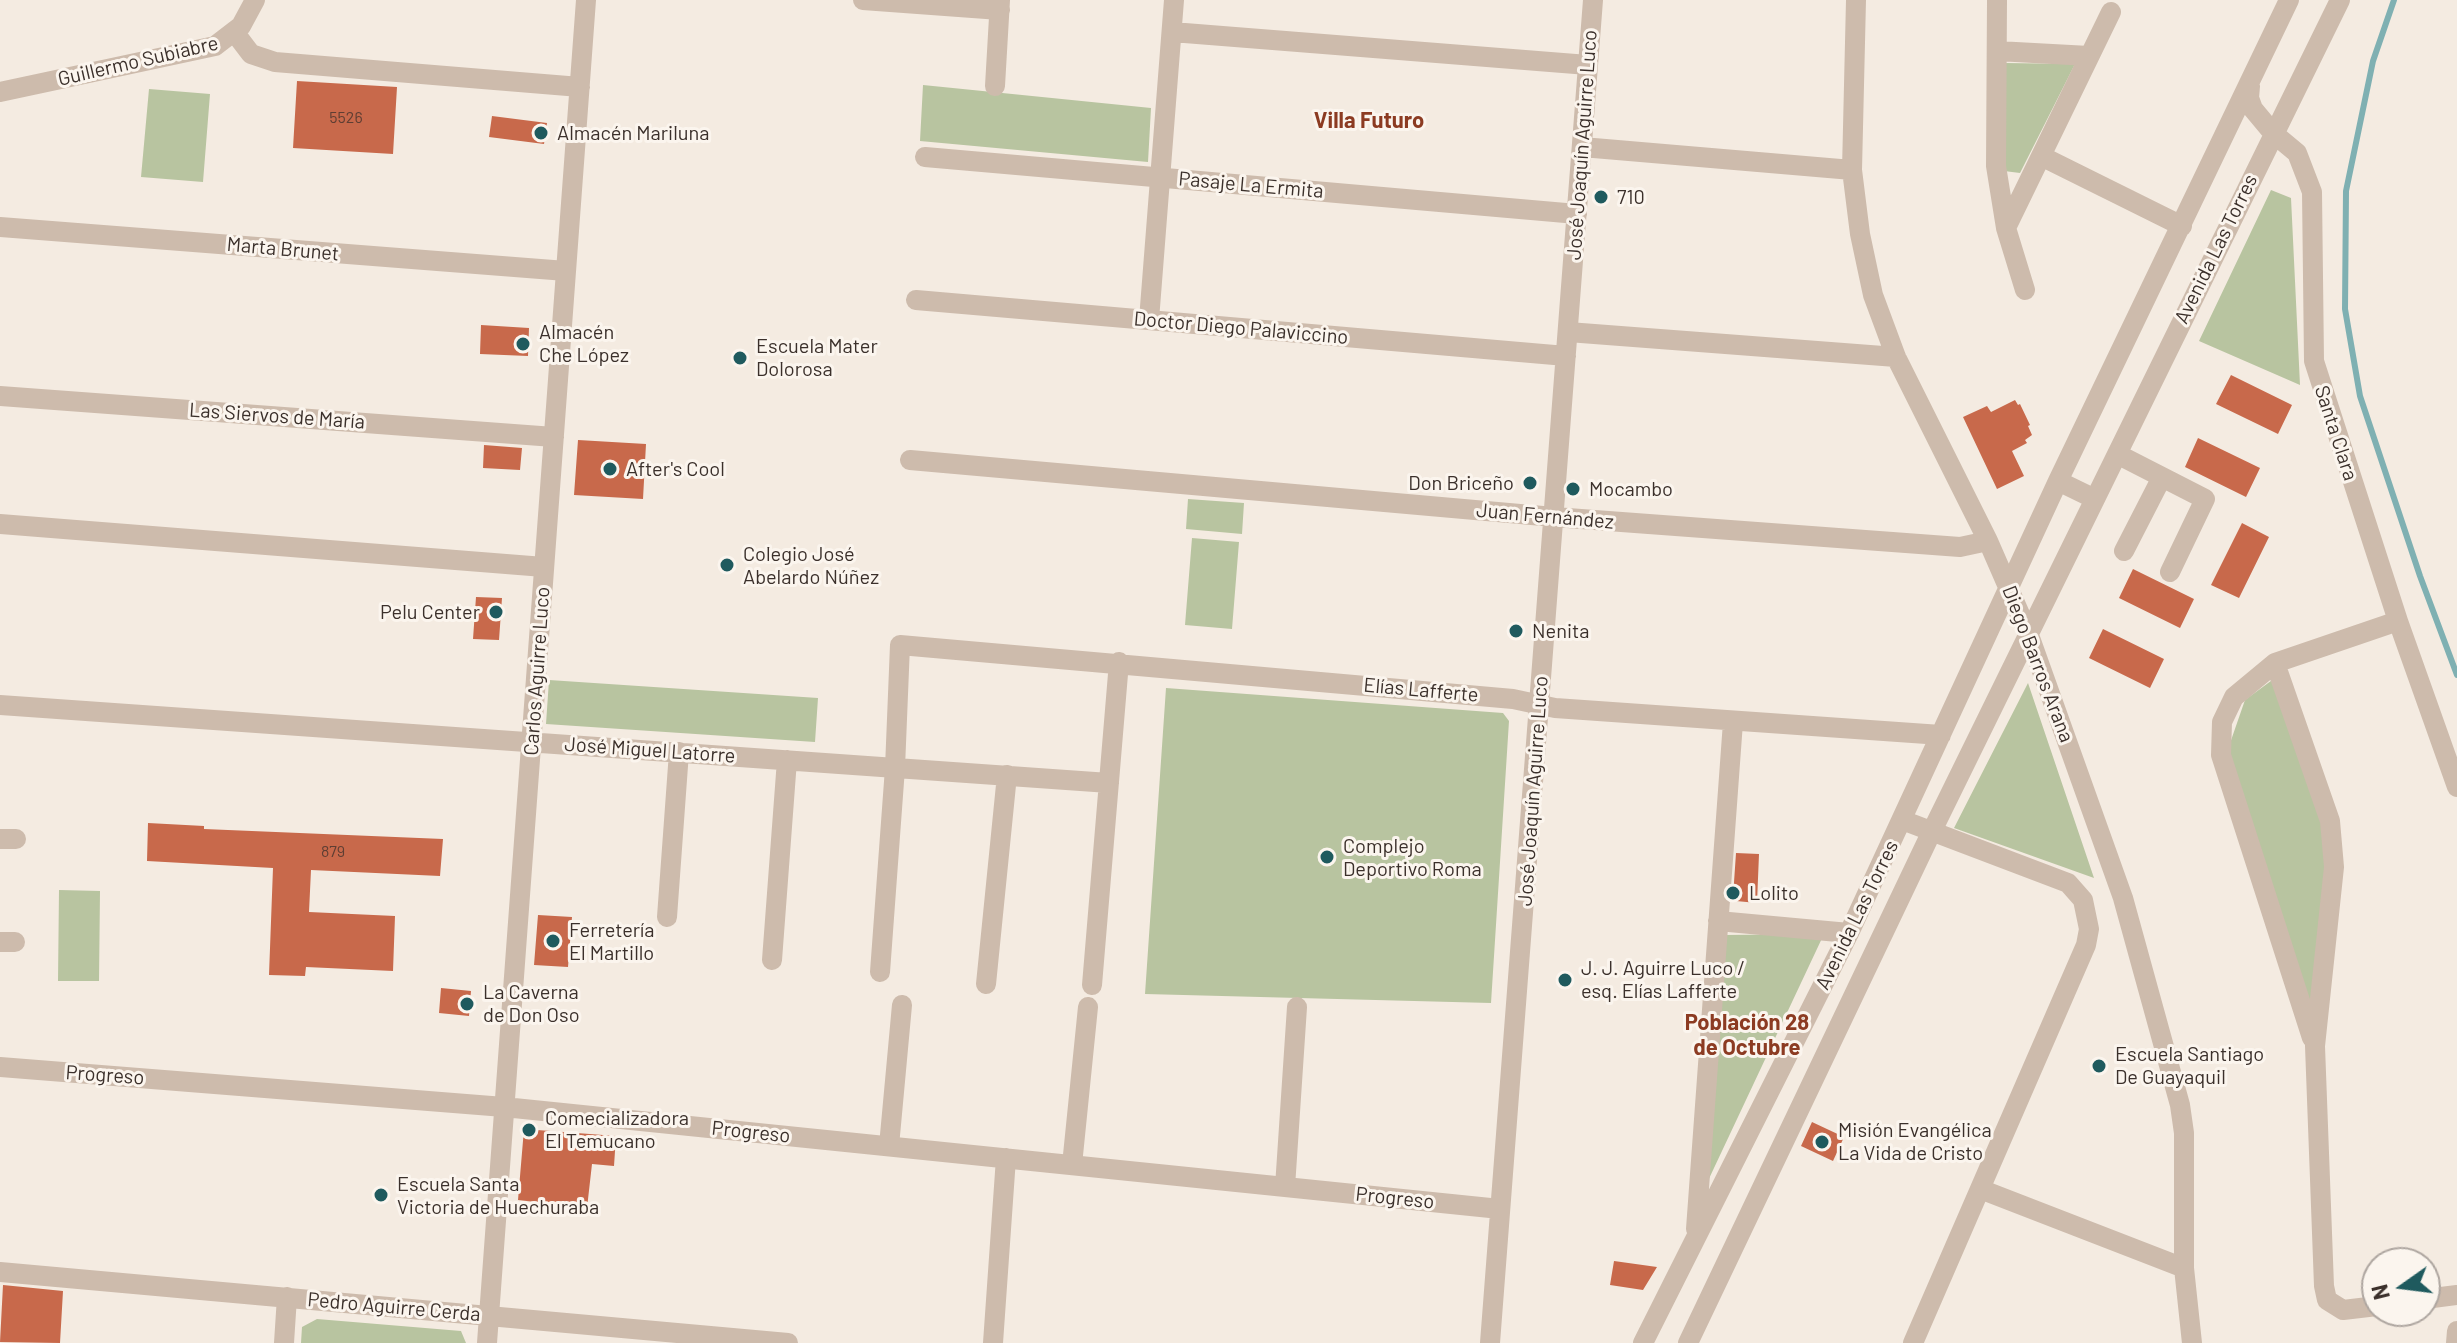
<!DOCTYPE html>
<meta charset="utf-8">
<style>
body{margin:0}
#map{position:relative;width:2457px;height:1343px;overflow:hidden;background:#f4ebe1;font-family:Barlow,sans-serif}
canvas{display:block}
.north{position:absolute;left:2361px;top:1247px;width:80px;height:80px;box-sizing:border-box;background:#fbf5ee;border:2px solid #aea6a0;border-radius:50%;rotate:256deg;font-size:22px;font-weight:700;line-height:32px;text-align:center;color:#3b302b}
.north::after{content:'';display:block;margin:auto;width:28px;height:36px;background:#1f5a5e;clip-path:polygon(50% 0,100% 100%,50% 72%,0 100%)}
</style>
<div id="map">
<canvas width="2457" height="1343"></canvas>
<div class="north">N</div>
</div>
<script>
const ctx = document.querySelector('canvas').getContext('2d');
ctx.lineJoin = 'round';
function fillPath(path, color) { ctx.fillStyle = color; ctx.fill(path, 'evenodd'); }
const shape = rows => new Path2D(rows.map(r => 'M' + r).join(''));
function trace(path, color, width, dash) { ctx.strokeStyle = color; ctx.lineWidth = width; ctx.lineCap = dash ? 'butt' : 'round'; ctx.setLineDash(dash || []); ctx.stroke(path); }
function drawText(font, color, halo, rows, align = 'center') {
  ctx.font = font + ' Barlow,sans-serif'; ctx.lineWidth = 6; ctx.setLineDash([]); ctx.textBaseline = 'middle'; ctx.strokeStyle = halo; ctx.fillStyle = color; for (const [text, x, y, turn = 0] of rows) {
    ctx.save(); ctx.translate(x, y); ctx.rotate((+turn || 0) * Math.PI / 180); ctx.textAlign = isNaN(turn) ? turn : align; if (halo) ctx.strokeText(text, 0, 0); ctx.fillText(text, 0, 0); ctx.restore();
  }
}
const green = shape([
 [2005,63,2075,64,2020,173,2004,171],
 [923,85,1151,108,1148,162,920,141],
 [149,89,210,94,203,182,141,177],
 [2271,190,2291,198,2300,385,2199,341],
 [1188,499,1244,503,1242,534,1186,529],
 [1192,538,1239,542,1232,629,1185,625],
 [2275,678,2325,825,2330,868,2314,1017,2228,749,2245,700],
 [549,680,818,698,815,742,546,724],
 [2028,683,2094,878,1954,828],
 [1166,688,1503,713,1509,721,1491,1003,1145,994],
 [59,890,100,891,99,981,58,981],
 [1824,934,1706,1185,1725,935],
 [317,1319,461,1331,466,1343,301,1343,302,1327]
]);
const stream = shape([
 [2394,0,2373,61,2346,191,2345,309,2360,396,2420,576,2457,675]
]);
const building = shape([
 [297,81,397,87,393,154,293,148],
 [492,116,547,123,544,144,489,137],
 [481,325,529,328,528,356,480,354],
 [2231,375,2292,405,2278,434,2216,404],
 [2015,400,2018,405,2020,404,2030,425,2028,426,2032,435,2025,440,2027,443,2012,451,2024,476,1997,489,1963,417,1987,406,1991,412],
 [2198,438,2260,468,2246,497,2185,467],
 [578,440,646,444,643,499,574,495],
 [484,445,522,448,520,470,483,468],
 [2242,523,2269,537,2239,598,2211,585],
 [2133,569,2194,599,2180,628,2119,598],
 [476,597,502,598,499,640,473,639],
 [2103,629,2164,659,2150,688,2089,658],
 [148,823,204,826,204,829,443,839,440,876,311,870,309,912,395,916,393,971,306,967,305,976,269,975,273,868,147,861],
 [1736,853,1759,854,1757,903,1736,901,1733,897],
 [538,915,572,917,568,967,534,965],
 [441,988,471,991,469,1016,439,1013],
 [1812,1122,1844,1137,1833,1161,1801,1146],
 [524,1129,616,1136,614,1166,592,1164,587,1208,518,1200],
 [1614,1261,1657,1267,1643,1290,1610,1285],
 [3,1285,63,1291,60,1343,0,1342]
]);
const minor = shape([
 [863,0,1000,10],
 [1856,0,1852,170,1860,234,1873,295,1896,357,1988,541,2029,635,2123,898,2180,1105,2184,1133,2184,1268,2192,1343],
 [1997,1,1996,166,2006,228,2025,290],
 [1172,32,1588,65],
 [235,33,251,54,275,62,580,87],
 [1997,51,2089,56],
 [995,86,1000,0],
 [2250,86,2249,98,2253,109,2273,133,2297,153,2312,192,2314,361,2398,621,2457,787],
 [0,92,215,46,241,26,255,0],
 [1582,147,1852,170],
 [2041,156,2182,226],
 [925,157,1577,214],
 [0,227,566,271],
 [2006,228,2111,12],
 [916,300,1566,356],
 [1149,320,1174,0],
 [1568,332,1896,357],
 [0,396,554,437],
 [2117,454,2205,499,2170,572],
 [910,460,1554,517,1960,547,1988,541],
 [2058,481,2095,499],
 [0,524,544,567],
 [2124,551,2162,477],
 [2275,663,2330,821,2334,867,2315,1046,2324,1286,2327,1300,2343,1310,2377,1306],
 [0,705,1109,783],
 [1902,820,2068,883,2083,900,2089,929,2086,945,1913,1343],
 [0,839,16,839],
 [667,917,679,752],
 [1718,921,1849,933],
 [0,942,15,942],
 [772,960,787,760],
 [880,972,895,768,900,645,1513,699,1555,708,1941,735],
 [986,984,1007,775],
 [1092,985,1119,662],
 [2312,1038,2221,755,2222,722,2234,697,2275,663,2398,621],
 [0,1067,504,1107,1500,1209],
 [889,1146,902,1005],
 [1072,1165,1088,1007],
 [1285,1187,1297,1007],
 [1980,1189,2184,1268],
 [1696,1229,1733,722],
 [0,1272,788,1343],
 [2425,1299,2457,1295],
 [284,1343,287,1297],
 [487,1343,586,0],
 [993,1343,1006,1158],
 [1490,1343,1593,0],
 [1643,1343,1849,933,2058,481,2289,0],
 [1688,1343,1932,831,2340,0],
 [2456,1343,2457,1331]
]);
const markers = [
 [541,133,8,"#1f5a5e"],
 [1601,197,8,"#1f5a5e"],
 [523,344,8,"#1f5a5e"],
 [740,358,8,"#1f5a5e"],
 [610,469,8,"#1f5a5e"],
 [1530,483,8,"#1f5a5e"],
 [1573,489,8,"#1f5a5e"],
 [727,565,8,"#1f5a5e"],
 [496,612,8,"#1f5a5e"],
 [1516,631,8,"#1f5a5e"],
 [1327,857,8,"#1f5a5e"],
 [1733,893,8,"#1f5a5e"],
 [553,941,8,"#1f5a5e"],
 [1565,980,8,"#1f5a5e"],
 [467,1004,8,"#1f5a5e"],
 [2099,1066,8,"#1f5a5e"],
 [529,1130,8,"#1f5a5e"],
 [1822,1142,8,"#1f5a5e"],
 [381,1195,8,"#1f5a5e"]
];
const numberNames = [
 ["5526",346,118],
 ["879",333,852]
];
const streetNames = [
 ["Guillermo Subiabre",138,61,-13],
 ["José Joaquín Aguirre Luco",1582,145,-86],
 ["Pasaje La Ermita",1251,185,5],
 ["Marta Brunet",283,249,5],
 ["Avenida Las Torres",2216,249,-64],
 ["Doctor Diego Palaviccino",1241,328,5],
 ["Las Siervos de María",277,416,4],
 ["Santa Clara",2336,433,72],
 ["Juan Fernández",1545,516,5],
 ["Diego Barros Arana",2038,664,69],
 ["Carlos Aguirre Luco",537,671,-86],
 ["Elías Lafferte",1421,690,5],
 ["José Miguel Latorre",650,750,4],
 ["José Joaquín Aguirre Luco",1533,791,-86],
 ["Avenida Las Torres",1857,915,-64],
 ["Progreso",105,1075,4],
 ["Progreso",751,1132,6],
 ["Progreso",1395,1198,6],
 ["Pedro Aguirre Cerda",394,1307,5]
];
const poiNames = [
 ["Almacén Mariluna",557,133],
 ["710",1617,197],
 ["Almacén",539,332],
 ["Che López",539,355],
 ["Escuela Mater",756,346],
 ["Dolorosa",756,369],
 ["After's Cool",626,469],
 ["Don Briceño",1514,483,"right"],
 ["Mocambo",1589,489],
 ["Colegio José",743,554],
 ["Abelardo Núñez",743,577],
 ["Pelu Center",480,612,"right"],
 ["Nenita",1532,631],
 ["Complejo",1343,846],
 ["Deportivo Roma",1343,869],
 ["Lolito",1749,893],
 ["Ferretería",569,930],
 ["El Martillo",569,953],
 ["J. J. Aguirre Luco /",1581,968],
 ["esq. Elías Lafferte",1581,991],
 ["La Caverna",483,992],
 ["de Don Oso",483,1015],
 ["Escuela Santiago",2115,1054],
 ["De Guayaquil",2115,1077],
 ["Comecializadora",545,1118],
 ["El Temucano",545,1141],
 ["Misión Evangélica",1838,1130],
 ["La Vida de Cristo",1838,1153],
 ["Escuela Santa",397,1184],
 ["Victoria de Huechuraba",397,1207]
];
const neighbourhoodNames = [
 ["Villa Futuro",1369,121],
 ["Población 28",1747,1023],
 ["de Octubre",1747,1048]
];
fillPath(green, '#b8c4a0');
trace(stream, '#7fb0b2', 6);
fillPath(building, '#c8694b');
trace(minor, '#cdbbac', 20);
for (const [x, y, r, color] of markers) { const dot = new Path2D(); dot.arc(x, y, r, 0, 2 * Math.PI); ctx.fillStyle = color; ctx.fill(dot); trace(dot, '#fbf5ee', 3); }
drawText('16px', '#5e3e33', null, numberNames);
drawText('20px', '#3b302b', '#fbf5ee', streetNames);
drawText('20px', '#3b302b', '#fbf5ee', poiNames, 'left');
drawText('bold 22px', '#8c3b22', '#fbf5ee', neighbourhoodNames);
</script>
